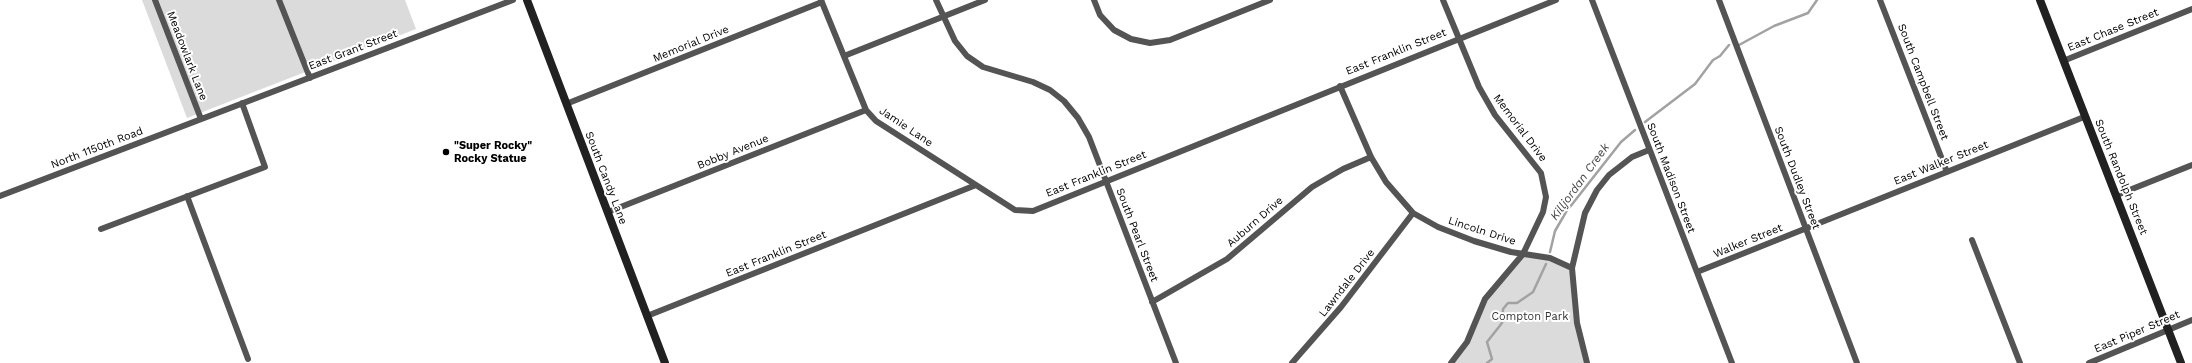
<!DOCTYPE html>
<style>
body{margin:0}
canvas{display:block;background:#fff}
</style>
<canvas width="2192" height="363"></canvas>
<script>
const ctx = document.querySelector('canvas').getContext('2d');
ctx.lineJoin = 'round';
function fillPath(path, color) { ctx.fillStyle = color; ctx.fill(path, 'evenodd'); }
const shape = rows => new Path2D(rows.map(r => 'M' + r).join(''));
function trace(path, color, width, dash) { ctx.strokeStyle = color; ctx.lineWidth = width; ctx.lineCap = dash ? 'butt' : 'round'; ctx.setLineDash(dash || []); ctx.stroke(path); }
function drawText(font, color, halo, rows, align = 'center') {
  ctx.font = font + ' "Work Sans",sans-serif'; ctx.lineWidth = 4; ctx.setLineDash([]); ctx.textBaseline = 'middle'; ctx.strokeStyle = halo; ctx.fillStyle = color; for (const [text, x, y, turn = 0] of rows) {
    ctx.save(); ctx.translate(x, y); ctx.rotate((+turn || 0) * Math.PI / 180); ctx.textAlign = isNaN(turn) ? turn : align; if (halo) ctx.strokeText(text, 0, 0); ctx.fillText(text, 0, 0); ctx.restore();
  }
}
const green = shape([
 [142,0,405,0,416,29,187,118],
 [1523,254,1543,257,1572,268,1575,303,1587,363,1451,363,1456,358,1479,312]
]);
const stream = shape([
 [1739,45,1774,26,1808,13,1817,0],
 [1645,122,1695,84,1713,60,1720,56,1729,45],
 [1550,252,1555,231,1566,212,1621,142,1635,130],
 [1487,363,1492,359,1487,342,1502,323,1503,309,1508,303,1517,303,1533,292,1546,264]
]);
const street = shape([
 [155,0,201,119],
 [279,0,310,78],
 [821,0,866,110,876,121,976,185],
 [936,0,955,41,967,56,983,67,1033,82,1050,90,1064,101,1078,118,1089,137,1176,363],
 [1094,0,1100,15,1114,30,1131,39,1150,43,1170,40,1270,0],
 [1443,0,1479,87,1495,115,1541,173,1546,197,1543,212,1523,254,1485,299,1467,342,1451,363],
 [1592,0,1732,363],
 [1719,0,1857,363],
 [1880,0,1947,172],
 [844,56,985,0],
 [2063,61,2192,9],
 [1340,86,1371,157,1386,182,1413,213,1438,227,1474,241,1511,252,1550,258,1572,268],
 [566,104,822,2],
 [2117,195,2192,165],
 [0,196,513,0],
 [187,196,248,359],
 [608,212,866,110],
 [101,229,265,167,242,103],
 [1972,240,2020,363],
 [1697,272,2084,117],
 [1152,302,1227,259,1312,187,1343,169,1371,157],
 [647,316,976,185,1015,210,1033,211,1556,0],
 [1292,363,1341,307,1413,213],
 [1587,363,1577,323,1572,268,1585,213,1597,190,1609,175,1632,157,1649,150],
 [2089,363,2192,320]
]);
const secondary = shape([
 [527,0,665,363],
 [2040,0,2181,363]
]);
const markers = [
 [446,152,4,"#000"]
];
const streetNames = [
 ["East Chase Street",2113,30,-22],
 ["Memorial Drive",691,44,-22],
 ["East Grant Street",353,50,-21],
 ["East Franklin Street",1396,52,-22],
 ["Meadowlark Lane",187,56,69],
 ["South Campbell Street",1923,82,69],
 ["Jamie Lane",906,127,34],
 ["Memorial Drive",1520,128,53],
 ["North 1150th Road",97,148,-21],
 ["Bobby Avenue",733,152,-22],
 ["East Walker Street",1941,163,-22],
 ["East Franklin Street",1096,174,-22],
 ["South Randolph Street",2121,177,68],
 ["South Candy Lane",606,178,69],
 ["South Madison Street",1671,178,69],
 ["South Dudley Street",1797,178,69],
 ["Auburn Drive",1255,222,-41],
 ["Lincoln Drive",1482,231,18],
 ["South Pearl Street",1137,235,69],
 ["Walker Street",1748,241,-22],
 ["East Franklin Street",776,254,-22],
 ["Lawndale Drive",1347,283,-52],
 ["East Piper Street",2137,332,-23]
];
const poiNames = [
 ["\"Super Rocky\"",454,146],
 ["Rocky Statue",454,159]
];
const parkNames = [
 ["Compton Park",1530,317]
];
const waterNames = [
 ["Killjordan Creek",1580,182,-54]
];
fillPath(green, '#dbdbdb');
trace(stream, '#a2a2a2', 2.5);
trace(street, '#545454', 6);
trace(secondary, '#212121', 8);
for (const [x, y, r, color] of markers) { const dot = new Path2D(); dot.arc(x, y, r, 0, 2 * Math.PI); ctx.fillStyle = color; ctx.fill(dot); trace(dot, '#fff', 1.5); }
drawText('11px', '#000', '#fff', streetNames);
drawText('bold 11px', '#000', '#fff', poiNames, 'left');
drawText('11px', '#323232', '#fff', parkNames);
drawText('italic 12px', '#434343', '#fff', waterNames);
</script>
